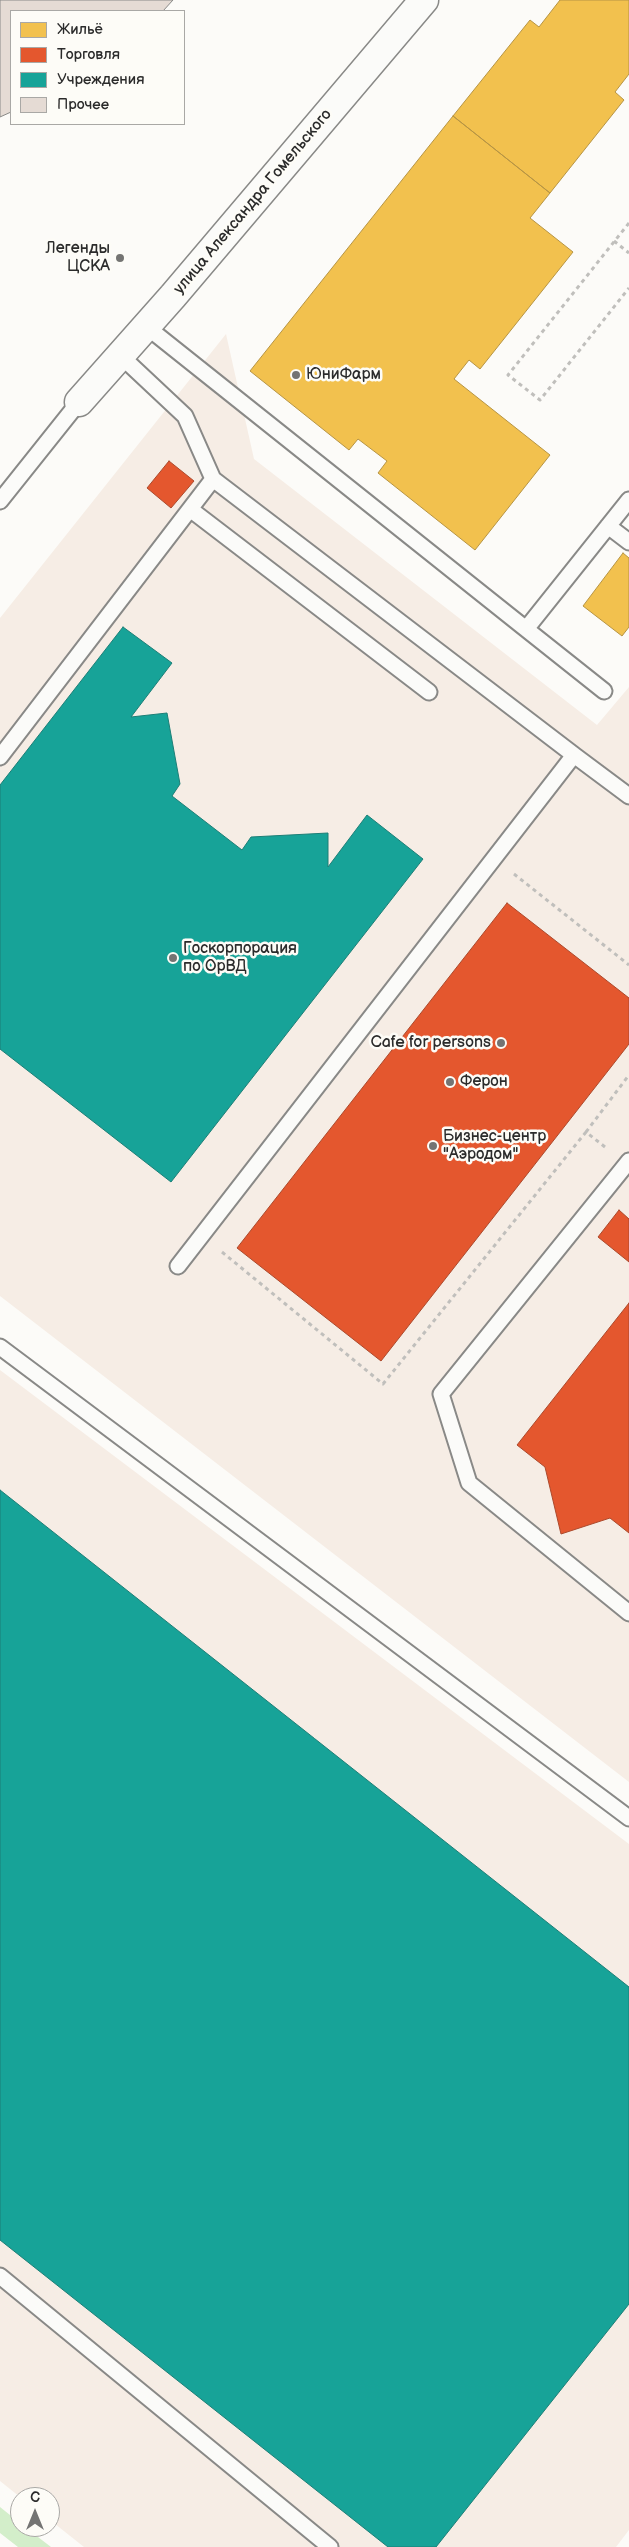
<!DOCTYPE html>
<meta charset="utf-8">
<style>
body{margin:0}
#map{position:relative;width:629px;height:2547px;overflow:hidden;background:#fcfbf8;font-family:"Balsamiq Sans",sans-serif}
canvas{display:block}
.legend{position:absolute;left:10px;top:10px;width:175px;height:115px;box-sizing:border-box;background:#fdfcf7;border:1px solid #a9a8a5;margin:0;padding:6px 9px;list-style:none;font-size:15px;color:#2b2b2b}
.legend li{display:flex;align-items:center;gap:10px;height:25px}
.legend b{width:25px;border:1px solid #a9a8a5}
.north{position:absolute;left:10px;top:2487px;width:50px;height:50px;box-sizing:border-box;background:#fdfcf7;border:1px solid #a9a8a5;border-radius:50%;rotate:0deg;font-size:14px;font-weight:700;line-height:20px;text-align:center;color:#2b2b2b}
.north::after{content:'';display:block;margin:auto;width:18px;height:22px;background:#747473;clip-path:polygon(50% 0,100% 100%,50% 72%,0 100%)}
</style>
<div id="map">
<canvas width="629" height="2547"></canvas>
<ul class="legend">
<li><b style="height:14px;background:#f2c14e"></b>Жильё</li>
<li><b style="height:14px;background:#e4572e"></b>Торговля</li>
<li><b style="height:14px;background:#17a398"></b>Учреждения</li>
<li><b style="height:14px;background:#e5dbd4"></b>Прочее</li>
</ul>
<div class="north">С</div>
</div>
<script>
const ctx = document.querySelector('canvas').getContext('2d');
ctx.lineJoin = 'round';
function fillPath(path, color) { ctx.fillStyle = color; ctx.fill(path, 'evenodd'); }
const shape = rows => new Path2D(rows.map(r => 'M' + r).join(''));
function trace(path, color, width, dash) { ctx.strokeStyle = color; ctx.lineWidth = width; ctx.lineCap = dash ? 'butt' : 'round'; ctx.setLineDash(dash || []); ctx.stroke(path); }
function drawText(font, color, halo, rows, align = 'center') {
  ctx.font = font + ' "Balsamiq Sans",sans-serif'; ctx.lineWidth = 5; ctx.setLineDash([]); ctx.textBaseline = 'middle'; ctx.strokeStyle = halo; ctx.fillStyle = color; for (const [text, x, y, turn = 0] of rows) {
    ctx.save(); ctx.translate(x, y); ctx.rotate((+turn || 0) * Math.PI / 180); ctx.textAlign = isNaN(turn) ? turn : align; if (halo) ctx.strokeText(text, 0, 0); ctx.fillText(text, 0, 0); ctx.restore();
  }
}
const built = shape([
 [226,334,254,459,597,725,629,687,629,1782,0,1296,0,618],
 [0,1370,629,1844,629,2530,616,2547,84,2547,50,2520,50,2497,20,2497,0,2481]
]);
const green = shape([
 [0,2507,20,2523,20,2527,25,2527,51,2547,18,2547,0,2533]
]);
const homes = shape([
 [560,0,629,0,629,74,615,92,624,100,550,193,453,116,530,20,539,27,560,0],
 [453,116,550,193,530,218,573,252,480,369,469,360,454,379,550,455,475,550,378,473,387,461,358,439,349,450,250,371,453,116],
 [623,553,629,558,629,627,622,636,583,606,623,553]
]);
const shops = shape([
 [169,461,194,481,171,508,147,488,169,461],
 [507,903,629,998,629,1044,381,1361,237,1248,507,903],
 [619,1210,629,1219,629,1262,598,1237,619,1210],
 [629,1303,629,1533,610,1518,561,1534,545,1467,517,1445,629,1303]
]);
const public = shape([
 [123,627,172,663,131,717,167,713,180,784,172,796,242,850,251,837,328,833,328,867,367,815,423,859,171,1182,0,1049,0,785,123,627],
 [0,1490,629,1987,629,2304,436,2547,388,2547,0,2240,0,1490]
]);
const building = shape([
 [0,0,173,0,163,11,11,11,11,112,0,117,0,0]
]);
const path = shape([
 [629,223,508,375,540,400,629,288],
 [614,241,629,253],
 [514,874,629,965],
 [586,1132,629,1075],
 [222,1252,383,1384,586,1132,605,1147]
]);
const lane = shape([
 [147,327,526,629,629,500],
 [121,356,185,416,213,479,574,755,178,1266],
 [213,479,190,509,429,692],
 [0,501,79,402],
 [608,526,629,542],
 [526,629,604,691],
 [574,755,629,796],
 [0,757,190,509],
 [629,1161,441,1394,469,1483,629,1613],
 [0,1347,629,1818],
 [0,2276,330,2547]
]);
const street = shape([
 [79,402,173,296,424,0]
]);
const markers = [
 [120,258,5,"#747473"],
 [296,375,5,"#747473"],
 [173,958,5,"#747473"],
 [501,1043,5,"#747473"],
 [450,1082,5,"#747473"],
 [433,1146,5,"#747473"]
];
const streetNames = [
 ["улица Александра Гомельского",253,202,-50]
];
const poiNames = [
 ["Легенды",110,249,"right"],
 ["ЦСКА",110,267,"right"],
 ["ЮниФарм",306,375],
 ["Госкорпорация",183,949],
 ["по ОрВД",183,967],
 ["Cafe for persons",491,1043,"right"],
 ["Ферон",460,1082],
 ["Бизнес-центр",443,1137],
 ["\"Аэродом\"",443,1155]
];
fillPath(built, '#f6ede5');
fillPath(green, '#d3eeca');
fillPath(homes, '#f2c14e');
trace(homes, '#b69444', 1);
fillPath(shops, '#e4572e');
trace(shops, '#ac4a2d', 1);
fillPath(public, '#17a398');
trace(public, '#1d7f77', 1);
fillPath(building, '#e5dbd4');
trace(building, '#898987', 1);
trace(lane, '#898987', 19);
trace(street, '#898987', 31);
trace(path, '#c0bfbc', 3, [4, 4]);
trace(lane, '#fbfbf9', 15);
trace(street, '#fbfbf9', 28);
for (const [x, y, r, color] of markers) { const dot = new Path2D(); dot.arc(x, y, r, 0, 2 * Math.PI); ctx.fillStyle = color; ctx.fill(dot); trace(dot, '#fdfcf7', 2); }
drawText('16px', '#2b2b2b', '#fdfcf7', streetNames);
drawText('16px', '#2b2b2b', '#fdfcf7', poiNames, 'left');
</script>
